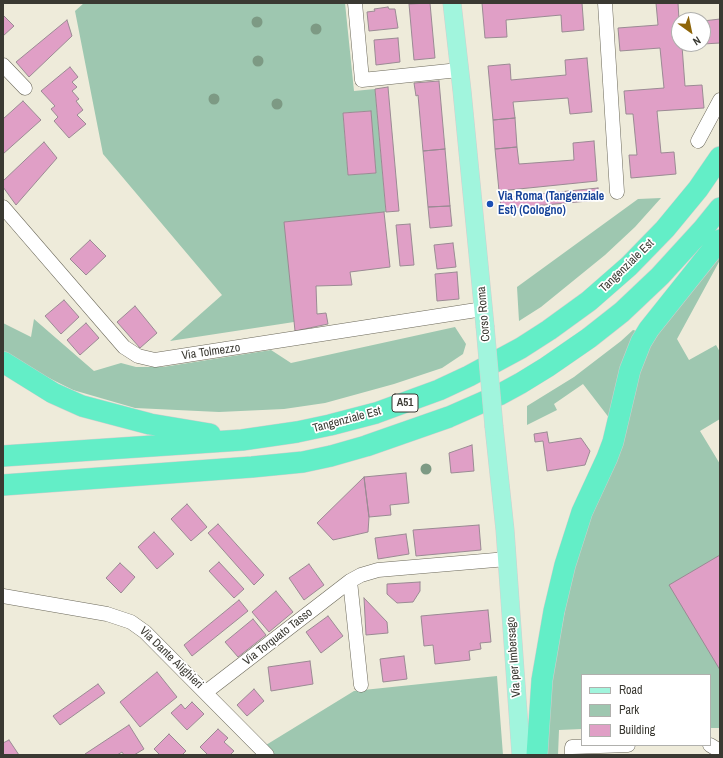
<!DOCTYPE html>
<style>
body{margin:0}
#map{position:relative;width:723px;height:758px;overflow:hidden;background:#eeebda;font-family:"Archivo Narrow",sans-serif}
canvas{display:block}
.frame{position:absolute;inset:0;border:4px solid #3a3932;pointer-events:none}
.legend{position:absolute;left:581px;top:674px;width:130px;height:72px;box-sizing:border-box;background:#fff;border:1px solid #b0b0ad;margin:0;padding:5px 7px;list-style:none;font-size:12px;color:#3a3932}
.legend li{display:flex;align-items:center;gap:8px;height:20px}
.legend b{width:20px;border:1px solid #b0b0ad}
.north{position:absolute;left:671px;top:12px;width:40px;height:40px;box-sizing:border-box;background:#fff;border:1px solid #b0b0ad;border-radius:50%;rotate:147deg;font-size:11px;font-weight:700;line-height:16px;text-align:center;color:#3a3932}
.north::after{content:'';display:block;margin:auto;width:14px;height:18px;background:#8e6509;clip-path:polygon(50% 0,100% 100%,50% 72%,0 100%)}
</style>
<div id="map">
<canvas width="723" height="758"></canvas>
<div class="frame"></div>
<ul class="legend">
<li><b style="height:5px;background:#a1f5dd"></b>Road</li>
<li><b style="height:11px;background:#9ec7b0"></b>Park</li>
<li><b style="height:11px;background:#e09fc6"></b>Building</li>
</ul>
<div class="north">N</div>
</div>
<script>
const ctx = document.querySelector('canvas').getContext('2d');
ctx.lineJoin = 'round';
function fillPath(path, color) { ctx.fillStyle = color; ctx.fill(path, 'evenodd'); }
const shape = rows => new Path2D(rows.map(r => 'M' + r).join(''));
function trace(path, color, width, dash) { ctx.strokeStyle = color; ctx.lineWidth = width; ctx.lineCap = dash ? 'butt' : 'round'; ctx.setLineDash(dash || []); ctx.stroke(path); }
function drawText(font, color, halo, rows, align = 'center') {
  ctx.font = font + ' "Archivo Narrow",sans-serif'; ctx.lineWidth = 3.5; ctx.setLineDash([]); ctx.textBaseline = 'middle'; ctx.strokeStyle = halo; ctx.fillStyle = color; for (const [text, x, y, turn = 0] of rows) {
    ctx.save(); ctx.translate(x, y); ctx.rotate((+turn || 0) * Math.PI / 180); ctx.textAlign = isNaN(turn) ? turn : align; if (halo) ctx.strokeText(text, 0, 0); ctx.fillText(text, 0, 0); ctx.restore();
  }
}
const green = shape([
 [84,3,345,3,354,91,375,89,386,212,285,222,294,322,170,341,222,295,103,154,75,11],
 [370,111,376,173,348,175,343,113],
 [661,198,635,227,605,255,541,307,519,321,517,287,638,199],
 [720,250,720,260,677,339,689,360,716,345,720,352,720,419,700,431,720,464,720,728,710,728,710,675,582,675,582,729,559,730,558,755,546,755,552,680,574,561,637,378,649,345],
 [34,319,94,371,121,363,136,367,163,367,271,350,291,363,455,327,466,344,463,354,442,368,394,384,325,403,284,409,219,412,135,408,73,390,3,355,3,323,31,337],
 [633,330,637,331,610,419,583,384,554,404,557,410,527,425,527,406,574,377,621,341],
 [497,676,503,755,275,755,266,745,354,691]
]);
const building = shape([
 [430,3,435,58,414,60,409,4,430,3],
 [482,3,582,3,584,30,562,32,561,15,506,20,507,37,485,38,482,3],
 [656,3,678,3,679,20,679,44,703,44,682,46,685,86,702,85,704,108,657,111,661,153,674,152,676,174,631,178,629,155,637,155,633,114,626,114,624,91,664,88,660,48,620,51,618,28,658,25,656,3],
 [388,7,389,9,395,9,398,28,369,31,367,12,375,11,374,9,388,7],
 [3,15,14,26,3,36,3,15],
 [720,19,720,43,703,44,703,21,720,19],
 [67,20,72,36,29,77,16,62,67,20],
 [398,38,400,62,376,65,374,40,398,38],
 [587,58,592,112,570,114,568,98,513,102,515,118,493,120,488,66,510,64,511,80,566,75,565,60,587,58],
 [70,67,78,77,72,82,77,87,72,91,79,99,76,101,83,110,77,115,86,124,69,138,54,121,58,117,51,109,55,106,41,91,70,67],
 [439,81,445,149,423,151,418,95,416,96,414,83,439,81],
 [388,87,399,211,386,212,375,89,388,87],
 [23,101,41,120,3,154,3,119,23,101],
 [371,111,376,173,348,175,343,113,371,111],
 [515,118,517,147,495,149,493,120,515,118],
 [594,141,597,181,499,191,495,149,517,147,519,164,574,160,573,143,594,141],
 [44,142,57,158,16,205,3,187,3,181,44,142],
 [445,149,450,206,428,207,423,151,445,149],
 [598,188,599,200,501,209,500,198,598,188],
 [450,206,452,226,430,228,428,207,450,206],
 [384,212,390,267,350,272,352,285,316,286,317,314,326,313,328,324,295,331,284,222,384,212],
 [410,224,414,265,400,266,396,225,410,224],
 [90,240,106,256,86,275,70,259,90,240],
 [453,243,456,267,437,269,434,245,453,243],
 [457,272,459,299,437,301,435,274,457,272],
 [64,300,79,317,61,334,45,316,64,300],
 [135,306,157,333,140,348,117,322,135,306],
 [86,323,99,338,80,355,67,340,86,323],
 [547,432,549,443,581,438,590,451,585,465,547,471,543,441,535,442,534,434,547,432],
 [472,445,474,471,451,473,449,453,472,445],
 [406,473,409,503,390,505,391,515,369,517,364,477,406,473],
 [364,477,369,517,368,532,333,540,317,523,364,477],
 [187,504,207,527,191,541,171,519,187,504],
 [218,524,264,575,254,585,208,533,218,524],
 [479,525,481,550,416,556,413,530,479,525],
 [154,532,174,554,157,569,138,547,154,532],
 [406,534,409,554,378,559,375,538,406,534],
 [720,555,720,670,669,585,720,555],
 [219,562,244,589,234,598,209,571,219,562],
 [120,563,135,577,121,593,106,578,120,563],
 [309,564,324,585,304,600,289,578,309,564],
 [420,582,420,591,413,602,397,603,387,594,387,584,420,582],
 [276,591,293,612,269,632,252,612,276,591],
 [364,598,387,622,388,633,366,635,364,598],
 [239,600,248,611,192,656,184,645,239,600],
 [488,610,491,642,480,643,481,649,469,651,470,660,435,664,433,645,424,646,421,616,488,610],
 [328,616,343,636,321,653,306,632,328,616],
 [253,619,266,635,238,657,225,642,253,619],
 [404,656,407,679,383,682,380,659,404,656],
 [310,661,313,684,271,691,268,667,310,661],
 [157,672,177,697,140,727,120,702,157,672],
 [98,684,105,693,60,725,53,716,98,684],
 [254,689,264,701,247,716,237,705,254,689],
 [192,702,204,714,187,730,171,713,181,704,185,709,192,702],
 [129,725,144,749,134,755,124,755,122,752,117,755,86,755,85,754,129,725],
 [218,729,228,738,224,742,234,751,230,755,208,755,200,747,218,729],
 [169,734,186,751,182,755,160,755,154,749,169,734],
 [9,740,19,755,3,755,3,743,9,740]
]);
const minor = shape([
 [355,3,362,80,459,70],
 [605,3,617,192],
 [3,65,25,88],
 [698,141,720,100],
 [3,207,124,347,138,356,155,360,483,309],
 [350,581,361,685],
 [3,596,107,614,131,622,145,632,267,755],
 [206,692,350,581,361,575,378,570,507,559],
 [710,745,720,751],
 [572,755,572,747,628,745]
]);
const major = shape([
 [452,3,462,91,485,326],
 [494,427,505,530,521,755]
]);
const highway = shape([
 [3,362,53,393,82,406,150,424,210,434],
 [3,456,242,440,297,432,330,425,376,413,439,390,469,376,521,348,549,330,589,301,629,266,665,229,698,189,720,157],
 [3,485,252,467,303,462,331,456,366,446,449,417,499,395,521,383,547,367,589,338,622,312,660,276,703,229,720,208],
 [537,755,542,680,554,611,565,565,582,512,607,458,613,442,630,370,641,342,649,329,720,240]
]);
const majorBridge = shape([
 [485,326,494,427]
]);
const trees = [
 [257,22],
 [316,29],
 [258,61],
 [214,99],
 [277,104],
 [426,469]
];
const markers = [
 [490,204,4,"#1a4fb4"]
];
const shields = [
 [405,403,26]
];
const shieldNames = [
 ["A51",405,403]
];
const transitNames = [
 ["Via Roma (Tangenziale",498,197],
 ["Est) (Cologno)",498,211]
];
const streetNames = [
 ["Tangenziale Est",627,266,-44],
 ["Corso Roma",484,314,-95],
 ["Via Tolmezzo",211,352,-8],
 ["Tangenziale Est",347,420,-15],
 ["Via Torquato Tasso",278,637,-38],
 ["Via per Imbersago",514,657,-94],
 ["Via Dante Alighieri",171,658,44]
];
fillPath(green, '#9ec7b0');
fillPath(building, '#e09fc6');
trace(building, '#9a8a93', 1);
trace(minor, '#6c695b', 15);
trace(major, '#d0cfce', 19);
trace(highway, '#d0cfce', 22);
trace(minor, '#fff', 14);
trace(major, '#a1f5dd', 18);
trace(highway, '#63eec7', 21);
trace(majorBridge, '#d0cfce', 19, []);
trace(majorBridge, '#a1f5dd', 18);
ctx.fillStyle = '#7d9a84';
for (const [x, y] of trees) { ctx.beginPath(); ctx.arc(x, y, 5.5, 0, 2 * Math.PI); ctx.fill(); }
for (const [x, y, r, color] of markers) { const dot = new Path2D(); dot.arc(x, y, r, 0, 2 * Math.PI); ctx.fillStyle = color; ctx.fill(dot); trace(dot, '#fff', 1.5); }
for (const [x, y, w] of shields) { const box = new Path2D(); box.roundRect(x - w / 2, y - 9, w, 18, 3); ctx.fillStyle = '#fff'; ctx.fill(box); trace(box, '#3a3932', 1); }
drawText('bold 11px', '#3a3932', null, shieldNames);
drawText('bold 12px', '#164399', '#fff', transitNames, 'left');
drawText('12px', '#3a3932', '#fff', streetNames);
</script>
